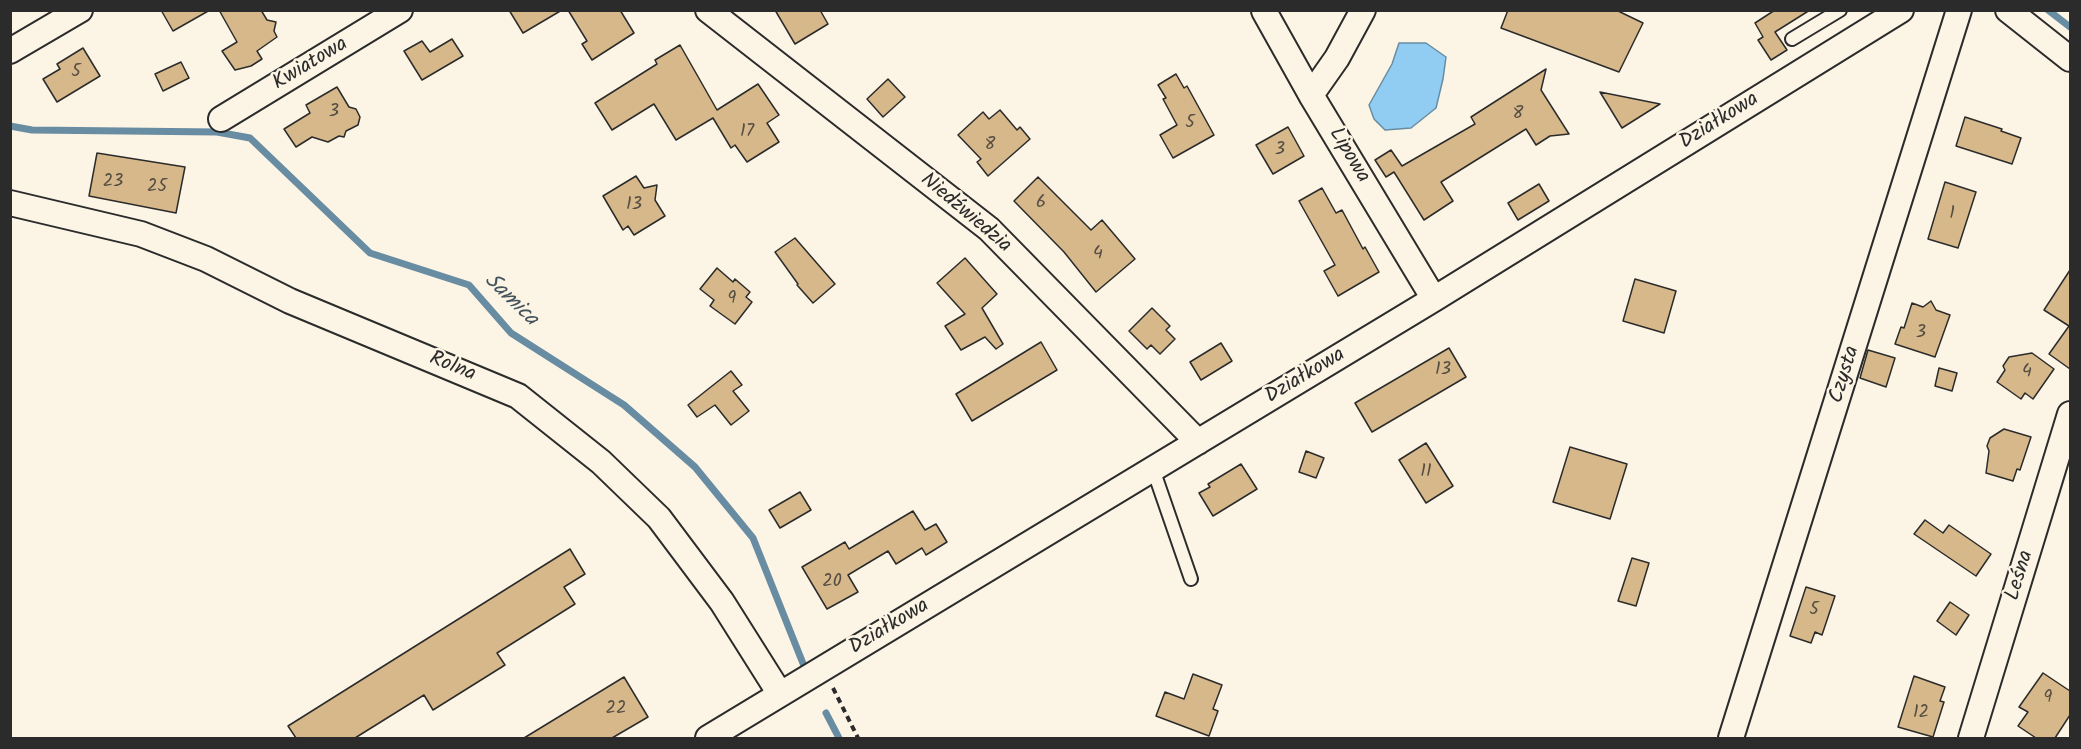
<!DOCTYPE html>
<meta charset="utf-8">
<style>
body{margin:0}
#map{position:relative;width:2081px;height:749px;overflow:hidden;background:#fcf5e5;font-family:Kalam,sans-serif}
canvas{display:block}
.frame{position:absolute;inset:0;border:12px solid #2b2b2b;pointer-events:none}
</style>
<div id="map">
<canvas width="2081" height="749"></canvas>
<div class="frame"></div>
</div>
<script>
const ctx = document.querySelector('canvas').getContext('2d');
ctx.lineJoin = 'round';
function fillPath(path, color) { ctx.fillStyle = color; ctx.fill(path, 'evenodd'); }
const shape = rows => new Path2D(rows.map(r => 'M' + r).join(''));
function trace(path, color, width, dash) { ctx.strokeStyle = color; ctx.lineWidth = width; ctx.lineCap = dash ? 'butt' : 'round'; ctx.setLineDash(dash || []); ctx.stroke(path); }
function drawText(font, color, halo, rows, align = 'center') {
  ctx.font = font + ' Kalam,sans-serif'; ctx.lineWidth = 5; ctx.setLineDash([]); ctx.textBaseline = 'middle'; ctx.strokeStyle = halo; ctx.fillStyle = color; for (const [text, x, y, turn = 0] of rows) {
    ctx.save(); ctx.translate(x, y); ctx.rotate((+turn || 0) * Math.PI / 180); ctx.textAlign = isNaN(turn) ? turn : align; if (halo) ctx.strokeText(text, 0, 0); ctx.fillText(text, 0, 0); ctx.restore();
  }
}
const water = shape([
 [1399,43,1426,43,1446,57,1443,79,1436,108,1411,128,1385,130,1374,119,1369,105,1392,64,1399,43]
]);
const stream = shape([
 [2048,10,2070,27],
 [10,126,32,130,217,132,250,138,370,253,469,285,511,333,624,405,695,467,753,538,804,666],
 [826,713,839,738]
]);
const building = shape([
 [161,10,210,10,173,31,161,10],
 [219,10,261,10,267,20,276,22,274,31,277,37,257,51,262,59,251,66,235,70,222,51,237,42,219,10],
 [509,10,562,10,523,33,509,10],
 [568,10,620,10,634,33,592,60,582,44,587,41,568,10],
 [775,10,820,10,828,24,795,44,775,10],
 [1508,10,1616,10,1643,23,1619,72,1501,28,1508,10],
 [1775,10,1810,10,1775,32,1787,50,1771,60,1758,40,1763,37,1755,23,1775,10],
 [452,39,463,56,422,80,404,51,422,41,430,52,452,39],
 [680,45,717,110,758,84,779,115,767,123,779,142,747,162,735,145,731,148,713,118,676,140,654,104,612,130,595,103,657,64,655,60,680,45],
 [83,48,100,76,57,102,43,79,60,69,57,64,83,48],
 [181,62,189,78,163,91,155,74,181,62],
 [1546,69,1541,90,1569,134,1550,136,1536,145,1526,129,1441,182,1453,201,1424,220,1394,172,1386,177,1375,160,1391,150,1402,166,1475,124,1471,117,1546,69],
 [1176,74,1184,88,1187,86,1214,135,1173,158,1160,135,1177,125,1163,99,1166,98,1158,85,1176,74],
 [888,79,905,97,883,117,867,99,888,79],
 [337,87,349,107,356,109,360,117,358,125,346,131,344,137,339,136,328,142,312,137,296,147,284,129,310,113,306,105,337,87],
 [1600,92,1660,104,1622,128,1600,92],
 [1000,110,1017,130,1020,127,1030,139,988,176,977,162,981,159,958,135,983,112,989,119,1000,110],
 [1965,117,2002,129,2001,131,2021,138,2012,164,1956,146,1965,117],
 [1288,127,1304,156,1273,174,1256,145,1288,127],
 [97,153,185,167,176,213,89,196,97,153],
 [636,176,644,188,657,185,655,200,665,216,634,235,628,226,623,230,603,196,636,176],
 [1038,177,1091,230,1102,220,1135,259,1096,292,1064,252,1014,201,1038,177],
 [1945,182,1976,192,1958,248,1928,239,1945,182],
 [1539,184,1549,201,1518,220,1508,203,1539,184],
 [1322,188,1336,213,1342,210,1363,249,1365,247,1379,272,1338,296,1324,271,1335,265,1299,201,1322,188],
 [795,238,835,284,813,303,797,285,798,284,775,252,795,238],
 [965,258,997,294,982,308,1003,344,996,349,985,337,961,350,945,326,965,314,937,283,965,258],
 [717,268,733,282,735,279,750,292,746,297,752,302,735,324,710,306,714,300,700,289,717,268],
 [2070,270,2070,369,2049,354,2069,326,2044,310,2070,270],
 [1635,279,1676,291,1664,333,1623,321,1635,279],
 [1931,301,1936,310,1950,315,1935,357,1895,344,1901,327,1904,328,1912,303,1923,307,1931,301],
 [1152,308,1170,326,1166,330,1175,339,1160,354,1151,345,1147,349,1129,331,1152,308],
 [1041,342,1057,370,972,421,956,394,1041,342],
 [1221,343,1232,361,1201,380,1190,362,1221,343],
 [1449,348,1466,377,1372,432,1355,403,1449,348],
 [1868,350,1895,358,1886,387,1860,378,1868,350],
 [2032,353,2054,369,2033,399,2025,393,2021,399,1997,382,2005,370,2003,366,2009,357,2032,353],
 [1939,368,1957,373,1952,391,1935,386,1939,368],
 [731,371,742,385,733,391,749,411,731,425,715,405,697,417,688,405,731,371],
 [2004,429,2031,437,2020,470,2017,469,2013,481,1986,473,1989,451,1987,446,1990,438,2004,429],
 [1426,443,1453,486,1426,503,1399,460,1426,443],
 [1570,447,1627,464,1610,519,1553,502,1570,447],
 [1306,451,1324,458,1316,478,1299,472,1306,451],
 [1241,464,1257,489,1213,516,1199,493,1210,487,1208,484,1241,464],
 [800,492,811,510,780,528,769,510,800,492],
 [913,511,925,530,936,524,947,542,926,555,922,548,896,564,888,551,848,575,858,592,827,609,802,567,845,542,849,549,913,511],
 [1925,520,1943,533,1949,525,1991,554,1976,576,1914,534,1925,520],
 [570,549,585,574,564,587,575,604,497,653,505,665,433,710,424,695,355,738,296,738,288,726,570,549],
 [1632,558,1649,563,1636,606,1618,601,1632,558],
 [1806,587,1835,596,1822,635,1815,632,1811,643,1790,636,1806,587],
 [1950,602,1969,615,1956,635,1937,621,1950,602],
 [2043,673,2070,691,2070,715,2055,738,2036,738,2018,726,2028,712,2019,707,2043,673],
 [1193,674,1222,685,1213,709,1218,711,1209,736,1156,716,1165,692,1184,699,1193,674],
 [1914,676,1945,687,1940,701,1944,702,1933,737,1898,727,1914,676],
 [624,677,648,717,612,738,524,738,624,677]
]);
const path = shape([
 [833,688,858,738]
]);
const service = shape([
 [1792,39,1840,10],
 [1153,469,1191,579]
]);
const minor = shape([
 [708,10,989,229,1198,442],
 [2008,10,2070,59],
 [1264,11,1311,95,1434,299],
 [10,51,80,10],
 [1311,95,1337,58,1363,10],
 [221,119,400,10],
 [10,203,141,234,206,259,290,301,518,396,601,462,659,518,722,602,780,694],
 [708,738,1434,299,1901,10],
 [1731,738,1959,10],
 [1971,738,2070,414]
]);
const numberNames = [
 ["5",76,73],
 ["3",334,113],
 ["8",1518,115],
 ["5",1190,124],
 ["17",747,133],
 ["8",990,146],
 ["3",1280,151],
 ["23",113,183],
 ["25",157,188],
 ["6",1041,204],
 ["13",634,206],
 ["1",1952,215],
 ["4",1098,255],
 ["9",732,300],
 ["3",1921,334],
 ["13",1443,371],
 ["4",2027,373],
 ["11",1426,473],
 ["20",832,583],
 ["5",1814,611],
 ["9",2048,699],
 ["22",616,710],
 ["12",1921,714]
];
const streetNames = [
 ["Kwiatowa",311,65,-31],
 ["Działkowa",1720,122,-32],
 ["Lipowa",1348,156,59],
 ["Niedźwiedzia",965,214,40],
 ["Rolna",452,368,22],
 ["Czysta",1846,375,-73],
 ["Działkowa",1306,377,-31],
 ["Leśna",2021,576,-73],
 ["Działkowa",890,628,-31]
];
const waterNames = [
 ["Samica",510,301,44]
];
fillPath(water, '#91cdf2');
trace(water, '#688ca2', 1.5);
trace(stream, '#688ca2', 7);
fillPath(building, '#d6b88a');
trace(building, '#2b2b2b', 1.5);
trace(service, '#2b2b2b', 16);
trace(minor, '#2b2b2b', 28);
trace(path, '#2b2b2b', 4, [6, 4.5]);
trace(service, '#fcf5e5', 12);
trace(minor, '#fcf5e5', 24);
drawText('18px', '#564e43', null, numberNames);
drawText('21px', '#2b2b2b', '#fcf5e5', streetNames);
drawText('italic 22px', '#44545d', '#fcf5e5', waterNames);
</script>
